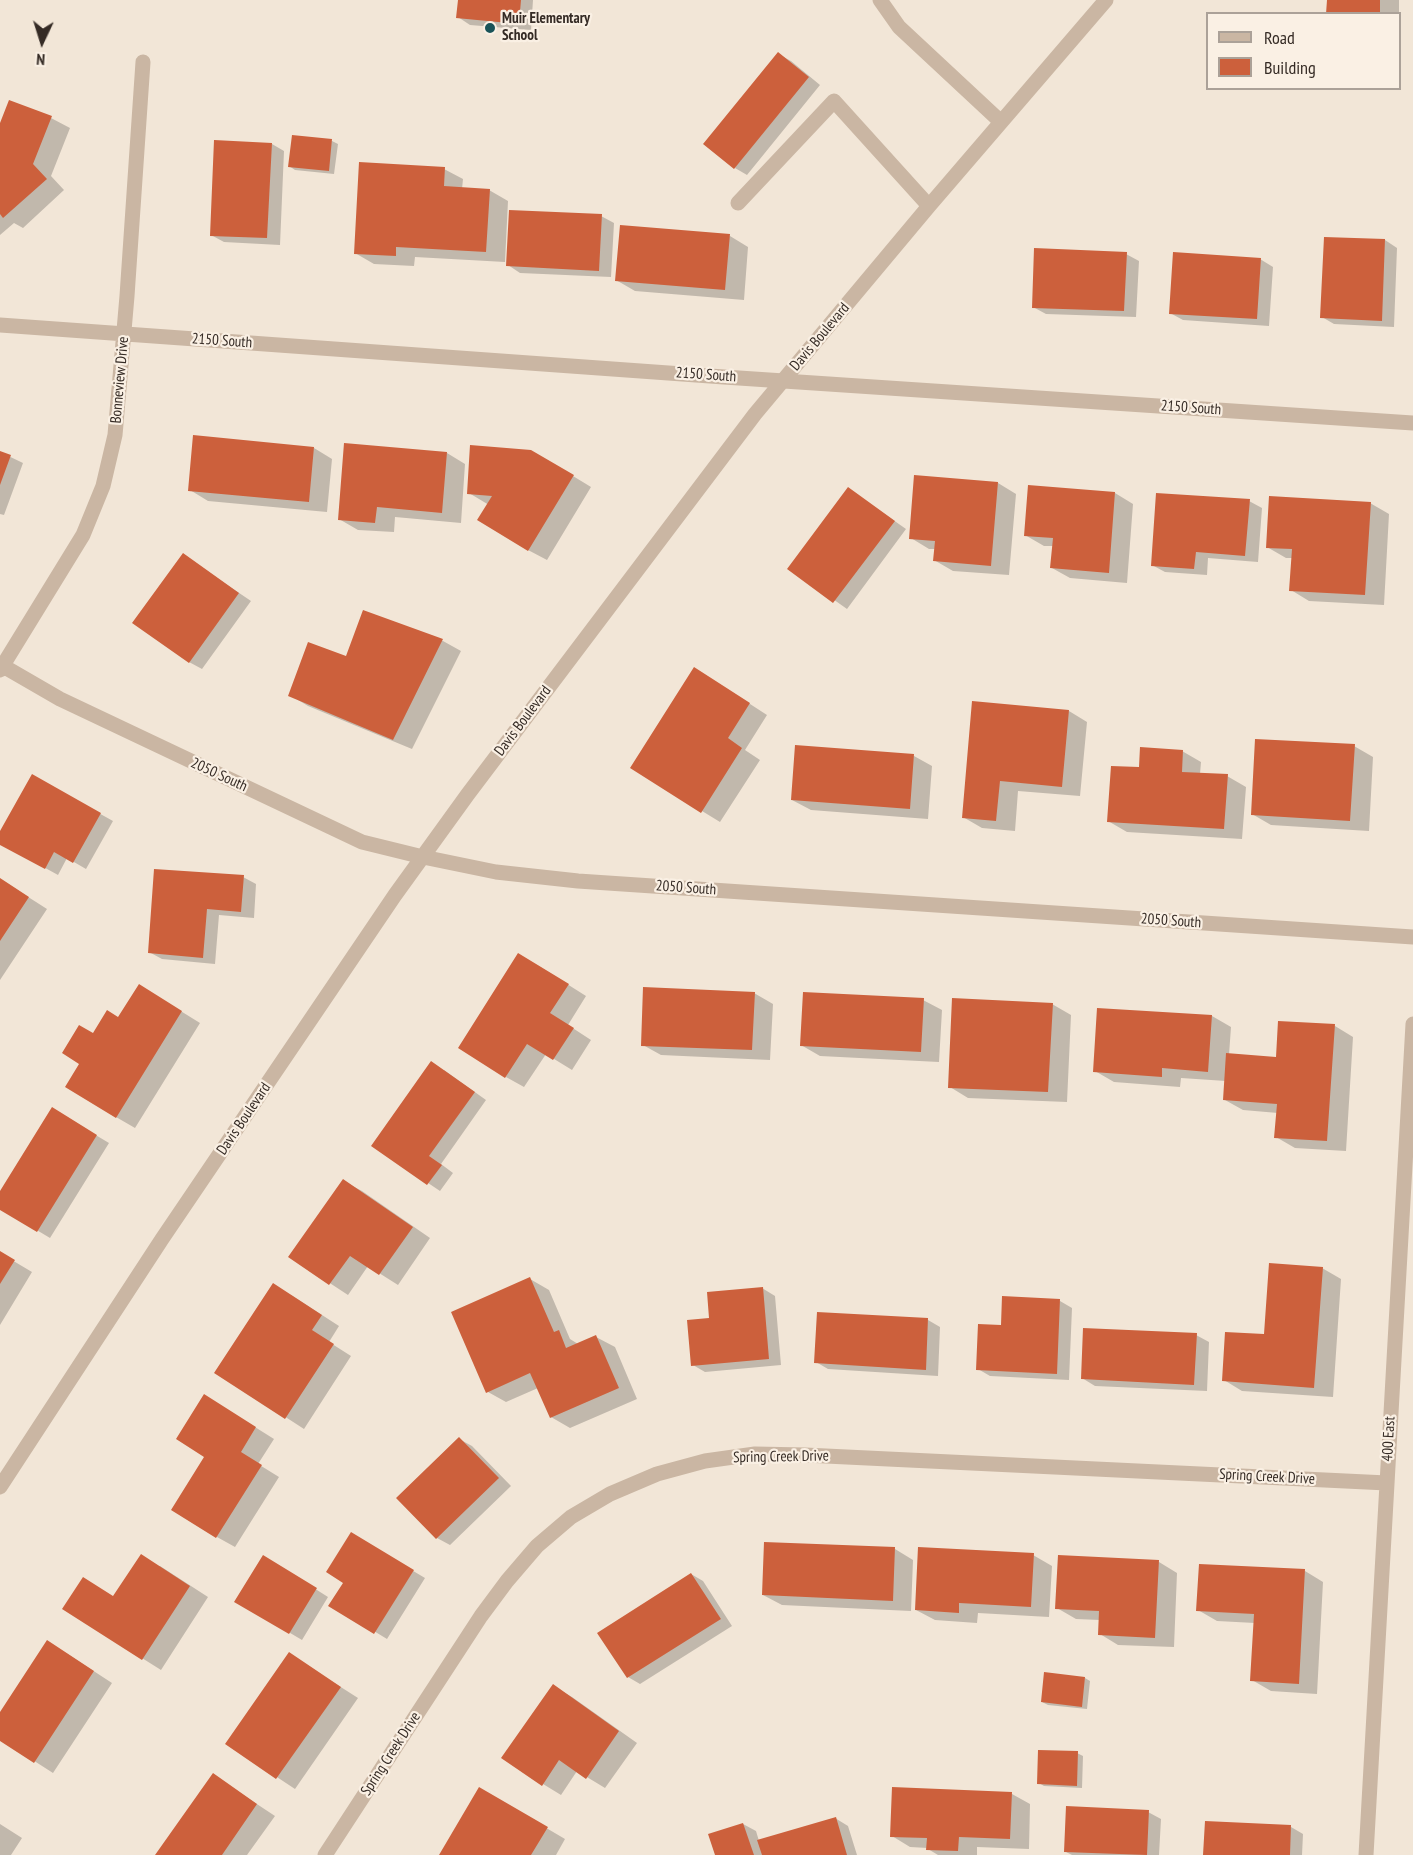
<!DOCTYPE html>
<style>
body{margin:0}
#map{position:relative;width:1413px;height:1855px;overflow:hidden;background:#f2e6d7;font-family:"PT Sans Narrow",sans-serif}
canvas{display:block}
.legend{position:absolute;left:1206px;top:12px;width:195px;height:78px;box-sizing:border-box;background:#faf0e4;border:2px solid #aba198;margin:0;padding:8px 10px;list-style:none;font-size:18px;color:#352b25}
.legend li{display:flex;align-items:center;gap:12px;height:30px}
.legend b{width:30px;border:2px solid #aba198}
.north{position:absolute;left:12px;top:12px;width:60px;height:60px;-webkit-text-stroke:4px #faf0e4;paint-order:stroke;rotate:184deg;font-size:16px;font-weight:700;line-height:24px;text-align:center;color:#352b25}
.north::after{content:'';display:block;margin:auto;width:21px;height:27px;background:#352b25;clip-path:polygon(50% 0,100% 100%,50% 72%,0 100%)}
</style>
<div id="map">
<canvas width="1413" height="1855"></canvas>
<ul class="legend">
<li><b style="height:8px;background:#cab6a3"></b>Road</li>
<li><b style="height:16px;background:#cc603c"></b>Building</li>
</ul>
<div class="north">N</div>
</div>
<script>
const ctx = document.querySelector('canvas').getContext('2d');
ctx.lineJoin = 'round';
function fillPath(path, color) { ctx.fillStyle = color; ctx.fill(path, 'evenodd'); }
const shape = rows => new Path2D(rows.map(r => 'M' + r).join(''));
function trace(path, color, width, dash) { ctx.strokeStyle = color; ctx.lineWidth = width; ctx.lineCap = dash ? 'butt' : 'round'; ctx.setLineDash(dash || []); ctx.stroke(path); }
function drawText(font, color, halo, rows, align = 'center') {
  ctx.font = font + ' "PT Sans Narrow",sans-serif'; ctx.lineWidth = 4.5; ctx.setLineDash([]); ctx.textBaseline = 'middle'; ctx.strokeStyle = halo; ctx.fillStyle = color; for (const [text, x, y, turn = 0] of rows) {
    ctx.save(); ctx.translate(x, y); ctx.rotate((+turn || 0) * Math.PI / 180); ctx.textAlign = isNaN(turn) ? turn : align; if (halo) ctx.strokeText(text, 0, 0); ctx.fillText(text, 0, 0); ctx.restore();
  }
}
const shadow = shape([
 [459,0,533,0,531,30,470,25,458,17],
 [1328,0,1399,0,1399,14,1327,14],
 [778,54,791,61,820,85,747,175,735,168],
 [51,118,70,128,51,176,64,190,23,228,14,223,0,235,0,128],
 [293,136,332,141,338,144,334,174,295,170,289,166],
 [272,144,284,151,280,245,224,242,211,235],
 [444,169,463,179,462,189,489,190,508,201,505,262,415,257,414,266,374,264,355,253],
 [601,216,614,223,611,277,520,273,508,265],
 [730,236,748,247,744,300,635,291,616,280],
 [1325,238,1385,240,1397,248,1394,327,1334,324,1322,317],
 [1126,254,1139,261,1136,317,1046,314,1033,307],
 [1260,259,1273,267,1269,326,1183,320,1170,313],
 [314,448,332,459,327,512,208,501,190,490],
 [0,452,23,463,4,515,0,514],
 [447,453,465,464,461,523,395,517,394,532,358,530,339,519],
 [550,462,591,487,547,560,528,550,489,505,469,493],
 [998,483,1016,494,1009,575,953,571,934,560,935,549,929,549,911,538],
 [849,489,906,529,847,609,789,568],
 [1115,493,1133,504,1127,583,1070,578,1052,568,1053,546,1044,546,1025,535],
 [1249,501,1262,508,1258,562,1208,558,1207,575,1165,572,1152,565],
 [1370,503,1389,514,1384,605,1309,601,1291,590,1293,558,1286,558,1267,547],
 [183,555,251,601,202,669,189,662],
 [364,612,443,641,461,651,412,749,308,706,290,695,347,658],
 [713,680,767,715,745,750,760,760,720,822,702,811],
 [1069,711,1087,722,1080,796,1018,791,1015,831,982,828,963,817],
 [1354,746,1373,757,1369,831,1271,825,1252,814],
 [1182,751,1201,762,1200,774,1227,776,1246,787,1242,839,1127,832,1108,821,1140,769],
 [914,756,932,766,928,819,811,810,792,800],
 [32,776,113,821,86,869,67,858,58,875,0,843,0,834],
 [243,877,256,884,254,918,219,915,215,964,162,959,149,952],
 [0,879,47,909,0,980],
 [537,965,586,996,568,1025,591,1040,572,1070,546,1054,524,1087,506,1077],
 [754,993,773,1004,770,1060,661,1055,643,1045],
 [158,997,200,1023,135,1128,116,1117,81,1063,93,1035],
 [923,1000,942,1010,939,1062,820,1056,801,1045],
 [1052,1004,1071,1015,1067,1102,968,1098,950,1087],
 [1099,1009,1212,1016,1231,1027,1229,1055,1277,1058,1335,1026,1353,1037,1346,1151,1295,1148,1276,1137,1278,1113,1243,1110,1225,1100,1226,1081,1181,1078,1180,1087,1114,1082,1095,1071],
 [444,1070,486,1100,441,1164,453,1173,440,1191,373,1146],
 [52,1109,109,1143,50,1238,0,1208,0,1194],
 [343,1181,362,1191,430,1238,398,1285,368,1266,348,1295,290,1257],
 [0,1253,32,1272,0,1325],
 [1322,1268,1341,1279,1333,1397,1242,1391,1224,1380,1265,1336],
 [530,1279,549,1290,570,1339,578,1344,596,1337,615,1347,637,1399,570,1428,551,1417,538,1388,506,1402,488,1392],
 [762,1288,775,1296,781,1365,705,1372,693,1365,711,1320],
 [291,1295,339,1326,329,1342,351,1356,304,1429,216,1372],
 [1060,1301,1072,1308,1069,1380,990,1376,978,1369,1002,1327],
 [818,1313,928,1320,940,1327,938,1376,828,1369,816,1362],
 [1196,1335,1209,1342,1207,1391,1095,1386,1082,1378],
 [223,1407,274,1439,258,1464,279,1477,235,1547,217,1537,206,1456],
 [459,1439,472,1446,511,1486,450,1545,437,1538,398,1498],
 [351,1534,425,1578,387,1639,331,1605,345,1582],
 [895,1549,913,1560,911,1611,782,1605,763,1595],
 [1033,1555,1052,1566,1049,1617,978,1613,977,1623,935,1620,916,1610],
 [1159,1562,1177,1573,1174,1647,1118,1645,1100,1634,1100,1620,1076,1619,1057,1608],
 [276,1564,328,1597,302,1640,236,1601],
 [160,1566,208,1597,161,1670,64,1609,114,1597],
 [1305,1571,1323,1582,1317,1694,1271,1691,1252,1680,1255,1623,1217,1621,1198,1610],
 [691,1574,703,1581,732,1626,640,1684,628,1677],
 [66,1653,112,1683,53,1773,0,1739,0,1715],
 [289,1654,358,1698,295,1789,227,1744],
 [1085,1678,1090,1681,1087,1709,1048,1705,1042,1702],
 [553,1686,572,1697,637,1743,605,1788,577,1771,561,1795,543,1784],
 [1077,1753,1083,1756,1082,1788,1044,1786,1039,1783],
 [213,1775,275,1816,247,1855,157,1855],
 [480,1789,565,1839,556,1855,440,1855],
 [1012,1794,1030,1804,1029,1849,977,1847,977,1855,938,1855,928,1849,928,1848,910,1847,892,1836],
 [1148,1812,1161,1819,1159,1855,1072,1855,1066,1852],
 [835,1818,848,1826,857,1855,716,1855,743,1824,756,1831,759,1841],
 [0,1824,22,1838,11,1855,0,1855],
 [1291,1827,1303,1834,1302,1855,1205,1855]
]);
const building = shape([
 [458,0,521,0,519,24,456,18],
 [1327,0,1380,0,1380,14,1326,14],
 [778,52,809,77,734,169,703,144],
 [9,100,52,116,33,164,47,179,3,218,0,214,0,123],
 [292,135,332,139,329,171,288,167],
 [214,140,272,143,267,238,210,236],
 [359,162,445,167,444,186,490,189,486,252,396,247,396,256,354,254],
 [509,210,602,214,599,271,506,266],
 [620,225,730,234,725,290,615,281],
 [1324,237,1385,239,1382,321,1320,318],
 [1034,248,1127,252,1124,311,1032,308],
 [1173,252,1261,258,1257,319,1169,314],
 [193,435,314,447,309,502,188,491],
 [344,443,447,452,442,513,377,507,375,523,338,520],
 [470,445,531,450,574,475,528,551,477,520,492,496,467,494],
 [0,451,11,455,0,485],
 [914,475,998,482,991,566,933,561,935,541,909,539],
 [1028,485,1115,492,1109,573,1050,568,1053,538,1024,536],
 [848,487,895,521,833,603,787,569],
 [1156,493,1250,499,1245,556,1196,552,1194,569,1151,566],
 [1269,496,1371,502,1365,595,1289,591,1292,549,1266,548],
 [183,553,239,593,189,663,132,623],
 [363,610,443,639,393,740,288,696,308,642,346,656],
 [694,667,750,703,728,738,742,748,701,813,630,768],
 [972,701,1069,710,1062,787,1000,781,996,821,962,818],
 [1255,739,1355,744,1350,821,1251,815],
 [795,745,914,754,910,809,791,800],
 [1140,747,1183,750,1182,772,1228,774,1224,829,1107,822,1111,766,1139,767],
 [32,774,101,813,73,863,54,852,45,869,0,845,0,831],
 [154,869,244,875,241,912,207,909,203,958,148,953],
 [0,878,29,897,0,941],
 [518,953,569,984,550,1013,574,1028,553,1060,527,1044,505,1078,458,1048],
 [139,984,182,1011,116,1118,65,1087,79,1064,62,1053,79,1025,93,1033,107,1010,118,1017],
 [643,987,755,992,752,1050,641,1046],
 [803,992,924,998,921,1052,800,1046],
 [952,998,1053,1003,1048,1092,948,1088],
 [1097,1008,1212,1015,1208,1072,1162,1068,1162,1077,1093,1072],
 [1278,1021,1335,1024,1327,1141,1274,1138,1277,1104,1223,1100,1226,1053,1276,1057],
 [431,1061,475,1092,429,1156,442,1165,427,1185,371,1146],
 [52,1107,97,1135,37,1232,0,1210,0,1191],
 [343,1179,413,1227,379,1275,350,1256,329,1285,288,1257],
 [0,1251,15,1260,0,1284],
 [1269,1263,1323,1267,1314,1388,1222,1381,1225,1332,1264,1334],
 [530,1277,554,1332,559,1330,566,1348,596,1335,619,1388,550,1418,530,1373,486,1393,451,1312],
 [273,1283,322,1315,312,1330,334,1344,285,1419,214,1373],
 [763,1287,769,1359,691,1366,687,1320,709,1318,707,1292],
 [1002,1296,1060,1299,1057,1374,976,1370,978,1324,1001,1325],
 [817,1312,928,1318,926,1370,814,1363],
 [1083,1328,1197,1333,1194,1385,1081,1379],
 [204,1394,256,1427,241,1452,262,1465,216,1538,171,1510,204,1457,176,1439],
 [459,1437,499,1478,436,1539,396,1498],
 [351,1532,414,1570,374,1634,328,1606,343,1583,326,1572],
 [764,1542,895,1547,893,1601,762,1595],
 [918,1547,1034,1553,1031,1607,959,1603,959,1613,915,1610],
 [141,1554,190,1586,142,1660,62,1609,83,1577,113,1596],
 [263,1555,317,1588,289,1634,234,1602],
 [1058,1555,1159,1560,1155,1638,1098,1635,1099,1611,1055,1609],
 [1199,1564,1305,1569,1299,1684,1250,1681,1254,1614,1196,1611],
 [691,1573,721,1619,627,1678,597,1633],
 [47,1640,94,1671,34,1763,0,1741,0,1712],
 [289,1652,341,1687,276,1779,225,1744],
 [1044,1672,1085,1677,1082,1707,1041,1702],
 [553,1684,619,1731,586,1779,559,1760,542,1786,501,1758],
 [1038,1750,1078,1751,1077,1786,1037,1784],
 [213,1773,257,1804,222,1855,155,1855],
 [479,1787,548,1827,531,1855,439,1855],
 [892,1787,1012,1792,1010,1839,959,1837,958,1851,926,1850,927,1838,890,1837],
 [1066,1806,1149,1810,1147,1855,1064,1852],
 [836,1817,847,1855,762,1855,757,1840],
 [1205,1821,1291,1825,1290,1855,1203,1855],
 [743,1823,754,1855,715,1855,708,1834]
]);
const minor = shape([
 [880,0,899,27,1001,122],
 [738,203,834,101,929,206],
 [0,325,724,377,1413,423],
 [3,666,60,699,362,842,423,857,496,872,578,881,1413,937],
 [0,670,83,535,103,486,115,435,127,296,143,62],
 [0,1487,162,1239,395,895,468,794,755,414,929,206,1106,0],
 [325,1855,481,1616,507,1581,537,1546,571,1517,610,1494,657,1474,705,1461,755,1454,805,1455,1387,1483],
 [1366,1855,1413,1024]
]);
const markers = [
 [490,28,6,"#195358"]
];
const poiNames = [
 ["Muir Elementary",502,19],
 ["School",502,36]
];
const streetNames = [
 ["Davis Boulevard",820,337,-50],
 ["2150 South",222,341,4],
 ["2150 South",706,375,4],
 ["Bonneview Drive",120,380,-85],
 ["2150 South",1191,408,4],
 ["Davis Boulevard",523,721,-53],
 ["2050 South",219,775,25],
 ["2050 South",686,888,4],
 ["2050 South",1171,921,4],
 ["Davis Boulevard",244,1119,-56],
 ["400 East",1389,1439,-87],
 ["Spring Creek Drive",781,1457,-1],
 ["Spring Creek Drive",1267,1477,3],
 ["Spring Creek Drive",391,1754,-57]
];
fillPath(shadow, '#0003');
fillPath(building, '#cc603c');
trace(minor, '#cab6a3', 15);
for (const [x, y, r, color] of markers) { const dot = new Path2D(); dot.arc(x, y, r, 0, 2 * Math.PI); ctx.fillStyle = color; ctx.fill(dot); trace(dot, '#faf0e4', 2); }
drawText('bold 15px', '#352b25', '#faf0e4', poiNames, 'left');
drawText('15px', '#352b25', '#faf0e4', streetNames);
</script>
